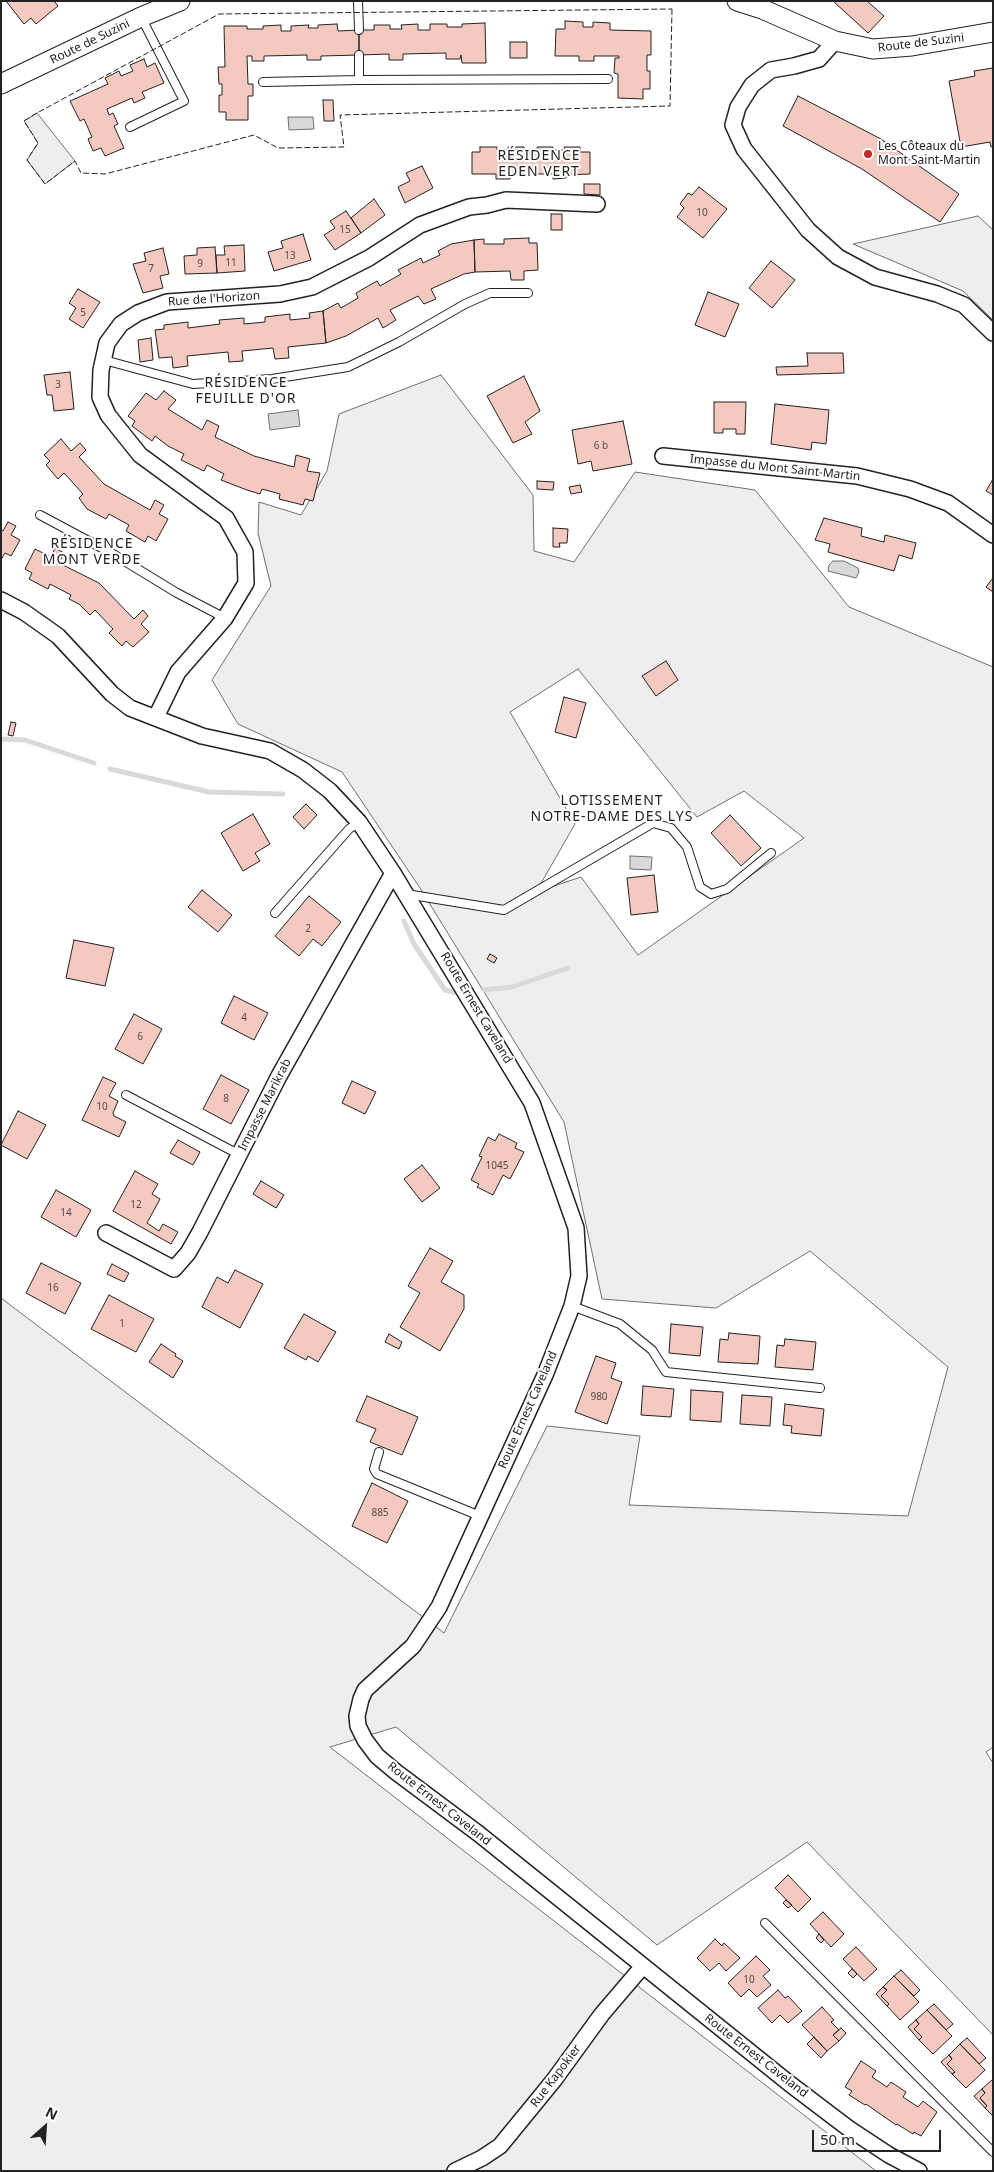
<!DOCTYPE html>
<meta charset="utf-8">
<style>
body{margin:0}
#map{position:relative;width:994px;height:2172px;overflow:hidden;background:#fff;font-family:"Noto Sans",sans-serif}
canvas{display:block}
.frame{position:absolute;inset:0;border:2px solid #222;pointer-events:none}
.north{position:absolute;left:20px;top:2102px;width:50px;height:50px;-webkit-text-stroke:4px #fff;paint-order:stroke;rotate:26deg;font-size:14px;font-weight:700;line-height:20px;text-align:center;color:#222}
.north::after{content:'';display:block;margin:auto;width:18px;height:22px;background:#222;clip-path:polygon(50% 0,100% 100%,50% 72%,0 100%)}
.scale{position:absolute;left:812px;top:2130px;width:129px;height:22px;box-sizing:border-box;border:2px solid #222;border-top:0;padding-left:6px;font-size:15px;line-height:18px;white-space:nowrap;color:#222;-webkit-text-stroke:4px #fff;paint-order:stroke}
</style>
<div id="map">
<canvas width="994" height="2172"></canvas>
<div class="frame"></div>
<div class="north">N</div>
<div class="scale">50 m</div>
</div>
<script>
const ctx = document.querySelector('canvas').getContext('2d');
ctx.lineJoin = 'round';
function fillPath(path, color) { ctx.fillStyle = color; ctx.fill(path, 'evenodd'); }
const shape = rows => new Path2D(rows.map(r => 'M' + r).join(''));
function trace(path, color, width, dash) { ctx.strokeStyle = color; ctx.lineWidth = width; ctx.lineCap = dash ? 'butt' : 'round'; ctx.setLineDash(dash || []); ctx.stroke(path); }
function drawText(font, color, halo, rows, align = 'center') {
  ctx.font = font + ' "Noto Sans",sans-serif'; ctx.lineWidth = 4; ctx.setLineDash([]); ctx.textBaseline = 'middle'; ctx.strokeStyle = halo; ctx.fillStyle = color; for (const [text, x, y, turn = 0] of rows) {
    ctx.save(); ctx.translate(x, y); ctx.rotate((+turn || 0) * Math.PI / 180); ctx.textAlign = isNaN(turn) ? turn : align; if (halo) ctx.strokeText(text, 0, 0); ctx.fillText(text, 0, 0); ctx.restore();
  }
}
const green = shape([
 [37,113,75,161,45,184,27,160,38,143,24,121,37,113],
 [978,216,993,230,993,320,963,291,853,244,978,216],
 [441,375,533,495,534,551,574,562,635,472,755,490,849,607,993,667,993,1747,986,1752,993,1763,993,2035,807,1842,657,1945,396,1727,330,1747,876,2171,1,2171,1,1298,444,1633,547,1426,640,1436,629,1505,908,1516,948,1367,810,1251,716,1308,602,1299,564,1122,420,888,342,772,238,724,212,680,271,586,258,533,259,502,301,515,327,471,339,414,441,375],
 [578,669,697,817,744,791,804,838,638,955,581,877,536,892,575,824,510,712,578,669]
]);
const water = shape([
 [288,117,313,117,314,129,289,130,288,117],
 [298,410,300,426,270,430,268,414,298,410],
 [833,561,844,561,858,568,859,572,856,578,828,571,829,565,833,561],
 [630,856,652,857,651,870,630,869,630,856]
]);
const stream = shape([
 [1,739,25,740,94,763],
 [110,769,209,792,283,794],
 [404,921,414,944,445,990,457,993],
 [485,990,512,987,568,968]
]);
const building = shape([
 [6,1,54,1,58,6,36,24,31,18,24,24,6,1],
 [833,1,867,1,884,16,868,33,833,1],
 [565,21,583,22,583,27,593,27,593,22,610,23,610,30,651,31,651,55,647,55,647,71,650,71,650,89,643,89,643,99,618,98,618,74,614,73,615,58,619,58,619,56,594,56,594,61,579,61,579,56,555,56,556,29,565,29,565,21],
 [485,23,486,63,462,63,461,55,460,59,446,59,446,53,403,54,403,60,389,60,389,54,359,55,359,30,374,30,374,25,390,25,390,29,402,29,401,25,418,24,418,30,430,30,430,24,447,24,447,27,462,27,462,24,485,23],
 [337,24,338,31,359,30,359,55,321,56,321,60,307,60,307,55,264,56,264,61,252,61,252,56,247,56,248,84,253,84,253,96,248,96,248,120,226,120,226,112,219,112,219,95,222,95,222,84,219,84,218,67,225,67,224,26,247,26,247,29,263,29,263,26,281,25,281,31,291,31,291,26,309,25,308,28,318,28,318,25,337,24],
 [510,42,527,42,527,58,510,58,510,42],
 [144,59,147,67,155,63,164,83,142,92,145,98,134,103,132,98,107,109,109,115,113,113,118,124,114,126,124,148,105,156,101,148,93,151,88,139,92,137,84,119,80,121,70,101,108,84,105,78,119,71,121,76,133,71,130,65,144,59],
 [993,68,993,146,991,147,990,142,961,147,949,81,975,76,974,71,993,68],
 [798,96,881,139,959,194,940,222,862,169,783,126,798,96],
 [323,100,333,100,334,121,324,121,323,100],
 [480,147,497,147,497,150,508,150,508,147,524,147,525,152,537,152,537,147,553,147,553,150,565,150,564,147,580,147,580,152,590,152,590,174,566,175,566,178,553,179,553,174,510,174,510,179,496,179,496,174,472,174,472,152,480,152,480,147],
 [422,166,433,188,405,203,398,187,410,181,406,173,422,166],
 [584,184,600,184,600,195,584,194,584,184],
 [699,187,727,209,703,238,677,217,684,208,680,204,688,193,692,195,699,187],
 [374,199,385,215,361,233,351,218,374,199],
 [346,211,361,233,335,250,324,235,335,228,330,221,346,211],
 [551,214,562,214,562,230,551,230,551,214],
 [303,234,311,260,274,271,268,252,283,248,281,241,303,234],
 [529,238,529,243,537,243,538,270,524,271,524,280,511,280,510,271,475,272,474,240,484,239,484,244,504,244,504,239,529,238],
 [474,240,475,272,464,274,431,289,436,299,424,304,418,296,390,310,396,320,383,328,378,318,346,336,326,343,323,311,338,303,341,308,358,298,356,293,377,281,380,286,401,274,398,270,421,258,423,263,440,255,438,251,451,244,474,240],
 [244,245,245,271,217,273,216,255,225,255,224,246,244,245],
 [215,247,217,273,185,274,184,256,197,255,197,248,215,247],
 [163,248,169,274,160,276,163,288,143,293,133,264,146,261,144,253,163,248],
 [771,261,795,280,772,308,749,288,771,261],
 [78,289,100,302,83,328,69,319,76,308,69,303,78,289],
 [708,292,739,304,725,337,695,325,708,292],
 [323,311,326,343,288,347,289,358,275,359,273,348,242,351,243,361,229,362,228,352,187,356,188,366,173,368,172,357,159,358,155,330,164,329,164,325,188,322,188,328,220,324,219,320,244,318,244,324,265,322,265,317,290,314,290,320,310,318,309,313,323,311],
 [151,338,153,360,140,362,138,340,151,338],
 [807,353,843,353,844,373,777,375,776,367,808,366,807,353],
 [70,372,74,409,54,411,52,395,47,395,44,375,70,372],
 [524,376,540,411,525,422,532,434,513,443,487,396,524,376],
 [164,391,176,400,168,409,202,430,207,420,219,426,215,437,254,456,294,467,296,455,310,459,307,471,320,473,313,501,305,499,303,505,279,499,280,494,262,489,260,494,247,490,221,480,224,474,207,465,204,471,181,460,184,454,168,446,155,436,152,441,132,426,135,421,128,416,146,393,156,400,164,391],
 [714,402,746,402,745,434,736,434,736,429,723,429,723,433,714,433,714,402],
 [775,404,829,410,826,444,812,442,811,450,771,444,775,404],
 [623,421,632,464,593,471,591,461,578,464,572,430,623,421],
 [61,439,71,451,80,443,86,450,79,457,104,484,150,510,155,500,164,505,159,514,168,519,156,541,148,536,145,542,126,531,129,525,109,514,106,519,87,509,79,498,83,494,64,473,58,479,46,465,50,461,44,455,61,439],
 [993,479,993,495,986,491,993,479],
 [537,481,554,482,553,490,537,489,537,481],
 [580,485,582,492,571,494,569,487,580,485],
 [824,518,862,528,861,536,884,542,885,535,916,543,912,559,899,555,894,571,828,552,830,544,815,540,824,518],
 [8,522,16,526,11,535,20,540,11,556,5,553,1,560,1,530,3,531,8,522],
 [553,528,568,529,567,543,559,543,560,547,553,547,553,528],
 [55,548,64,553,59,563,99,583,134,619,143,610,148,616,141,624,149,632,133,647,126,641,122,646,109,633,113,629,95,610,90,615,79,604,69,599,71,595,50,584,48,589,29,579,32,573,25,569,35,549,51,557,55,548],
 [993,578,993,592,986,587,993,578],
 [666,661,678,680,656,696,642,676,666,661],
 [564,697,586,703,576,738,555,732,564,697],
 [11,722,16,723,13,736,8,735,11,722],
 [306,804,317,815,304,829,293,817,306,804],
 [253,814,270,844,255,853,260,861,243,871,221,833,253,814],
 [730,815,761,848,741,866,711,833,730,815],
 [654,875,658,912,631,915,627,878,654,875],
 [202,890,232,915,218,932,188,907,202,890],
 [309,896,341,922,322,946,313,939,299,956,275,936,309,896],
 [74,940,114,948,105,986,66,978,74,940],
 [490,954,497,958,494,963,487,959,490,954],
 [234,996,268,1013,254,1040,221,1023,234,996],
 [134,1014,162,1029,143,1064,115,1049,134,1014],
 [221,1075,249,1090,231,1124,203,1109,221,1075],
 [103,1077,116,1083,109,1096,118,1101,113,1113,114,1116,126,1122,119,1137,82,1120,103,1077],
 [352,1081,376,1092,365,1114,342,1103,352,1081],
 [18,1111,46,1125,27,1159,1,1145,18,1111],
 [499,1134,517,1143,515,1148,524,1152,510,1179,503,1175,493,1195,477,1187,479,1184,471,1180,482,1157,479,1156,488,1137,495,1141,499,1134],
 [178,1140,200,1152,193,1165,170,1153,178,1140],
 [422,1165,440,1188,422,1202,404,1179,422,1165],
 [135,1171,158,1184,152,1194,160,1199,147,1223,159,1231,163,1224,178,1232,171,1244,113,1211,135,1171],
 [261,1181,284,1195,276,1208,253,1194,261,1181],
 [56,1190,91,1210,76,1237,41,1217,56,1190],
 [430,1248,453,1261,441,1282,464,1295,464,1309,440,1351,400,1327,420,1293,408,1286,430,1248],
 [41,1263,81,1283,65,1314,26,1293,41,1263],
 [112,1264,129,1273,124,1282,107,1274,112,1264],
 [235,1270,263,1284,240,1328,202,1307,217,1277,228,1283,235,1270],
 [109,1295,154,1319,136,1352,91,1329,109,1295],
 [304,1314,336,1332,318,1362,308,1356,306,1360,284,1348,304,1314],
 [671,1324,703,1327,700,1356,669,1353,671,1324],
 [729,1333,760,1336,758,1364,718,1362,720,1339,728,1340,729,1333],
 [389,1334,402,1342,399,1349,385,1342,389,1334],
 [785,1339,816,1342,813,1370,775,1367,777,1345,784,1346,785,1339],
 [161,1344,176,1354,175,1356,183,1361,173,1378,149,1362,161,1344],
 [596,1356,616,1363,611,1378,622,1382,607,1424,575,1412,596,1356],
 [643,1386,674,1389,671,1417,641,1415,643,1386],
 [691,1390,723,1392,721,1422,690,1420,691,1390],
 [742,1395,772,1397,770,1426,740,1424,742,1395],
 [367,1396,418,1417,402,1455,370,1442,376,1429,356,1421,367,1396],
 [785,1404,824,1409,821,1436,791,1433,792,1426,783,1425,785,1404],
 [372,1483,408,1501,387,1543,352,1526,372,1483],
 [788,1875,811,1899,798,1912,775,1888,788,1875],
 [786,1900,792,1905,788,1908,783,1903,786,1900],
 [823,1912,844,1934,831,1947,810,1924,823,1912],
 [819,1934,824,1940,821,1943,816,1938,819,1934],
 [715,1939,722,1946,724,1943,740,1958,726,1971,719,1963,710,1971,697,1958,715,1939],
 [856,1947,877,1969,864,1981,843,1959,856,1947],
 [756,1956,770,1970,763,1976,771,1985,757,1997,749,1989,741,1997,728,1983,756,1956],
 [852,1969,857,1974,853,1978,848,1973,852,1969],
 [901,1970,920,1990,914,1996,894,1976,901,1970],
 [894,1976,919,2002,900,2020,887,2006,889,2004,881,1996,887,1990,883,1987,894,1976],
 [883,1987,887,1990,881,1996,889,2004,887,2006,876,1994,883,1987],
 [778,1990,785,1998,788,1996,802,2011,788,2023,780,2015,772,2023,758,2008,778,1990],
 [934,2004,953,2024,946,2030,927,2010,934,2004],
 [822,2007,834,2020,831,2022,839,2030,833,2035,839,2041,827,2051,802,2025,822,2007],
 [927,2010,952,2036,933,2054,919,2040,922,2037,914,2029,919,2024,916,2020,927,2010],
 [916,2020,919,2024,914,2029,922,2037,919,2040,908,2027,916,2020],
 [841,2028,846,2033,839,2041,833,2035,841,2028],
 [814,2037,827,2051,821,2058,807,2044,814,2037],
 [967,2038,986,2058,979,2064,960,2044,967,2038],
 [960,2044,985,2070,966,2088,952,2074,955,2072,947,2064,952,2059,949,2055,960,2044],
 [949,2055,952,2059,947,2064,955,2072,952,2074,941,2062,949,2055],
 [861,2061,876,2071,872,2077,887,2087,891,2082,906,2092,903,2097,918,2107,923,2101,937,2112,921,2136,914,2132,913,2134,897,2124,896,2125,866,2104,865,2105,849,2095,852,2091,845,2087,861,2061],
 [993,2079,993,2116,985,2108,987,2106,980,2098,985,2093,982,2089,993,2079],
 [982,2089,985,2093,980,2098,987,2106,985,2108,974,2096,982,2089]
]);
const service = shape([
 [358,1,359,30],
 [359,55,359,80],
 [263,82,359,80,608,79],
 [130,127,184,101,141,17],
 [104,360,193,384,272,379,348,367,399,342,465,304,490,293,528,293],
 [40,515,113,554,177,593,225,618],
 [406,894,504,910,653,823,671,828,687,847,700,887,711,894,727,889,771,853],
 [275,913,349,829,359,822],
 [126,1095,240,1155],
 [572,1306,620,1324,652,1350,666,1372,820,1388],
 [379,1452,374,1469,377,1474,480,1516],
 [765,1923,993,2152]
]);
const minor = shape([
 [835,41,819,59,794,66,771,70,752,85,738,107,733,125,744,149,808,230,838,257,875,277,937,294,964,305,993,333],
 [663,456,857,476,910,489,948,503,993,535],
 [1,600,24,612,58,636,112,694,130,708,202,736,270,751,303,770,330,791,359,822,393,873,532,1103,576,1228,579,1276,572,1306,545,1375,439,1607,413,1646,365,1690,361,1699,357,1716,358,1726,365,1740,377,1756,396,1772,479,1834,790,2084,848,2128,889,2155,919,2171],
 [156,717,178,672,225,618,246,583,245,552,226,518,140,455,108,415,100,397,101,370,107,343,121,324,138,313,167,302,280,294,312,287,369,258,420,225,469,207,487,205,506,200,597,204],
 [106,1233,174,1269,188,1253,200,1232,279,1076,393,873],
 [455,2171,482,2158,500,2146,554,2080,602,2014,643,1966]
]);
const tertiary = shape([
 [737,1,762,9,835,41,873,49,912,46,993,32],
 [1,84,141,17,180,1]
]);
const fence = shape([
 [672,9,670,106,340,115,344,147,278,148,254,135,105,174,81,173,75,161,45,184,27,160,38,143,24,121,37,113,219,14,672,9]
]);
const markers = [
 [868,154,5,"#c62828"]
];
const numberNames = [
 ["10",702,213],
 ["15",345,230],
 ["13",290,256],
 ["11",231,263],
 ["9",200,264],
 ["7",151,269],
 ["5",83,313],
 ["3",58,385],
 ["6 b",601,446],
 ["2",308,929],
 ["4",244,1018],
 ["6",140,1037],
 ["8",226,1099],
 ["10",102,1107],
 ["1045",497,1166],
 ["12",136,1205],
 ["14",66,1213],
 ["16",53,1288],
 ["1",122,1324],
 ["980",599,1397],
 ["885",380,1513],
 ["10",749,1980]
];
const streetNames = [
 ["Route de Suzini",90,42,-26],
 ["Route de Suzini",921,43,-7],
 ["Rue de l'Horizon",214,299,-4],
 ["Impasse du Mont Saint-Martin",775,468,6],
 ["Route Ernest Caveland",476,1008,59],
 ["Impasse Marikrab",265,1105,-63],
 ["Route Ernest Caveland",528,1410,-66],
 ["Route Ernest Caveland",439,1804,38],
 ["Route Ernest Caveland",756,2056,38],
 ["Rue Kapokier",556,2076,-53]
];
const poiNames = [
 ["Les Côteaux du",878,147],
 ["Mont Saint-Martin",878,161]
];
const neighbourhoodNames = [
 ["RÉSIDENCE",539,156],
 ["EDEN VERT",539,172],
 ["RÉSIDENCE",246,383],
 ["FEUILLE D'OR",246,399],
 ["RÉSIDENCE",92,544],
 ["MONT VERDE",92,560],
 ["LOTISSEMENT",612,801],
 ["NOTRE-DAME DES LYS",612,817]
];
fillPath(green, '#eee');
trace(green, '#6f6f6f', 1);
fillPath(water, '#d9d9d9');
trace(water, '#6f6f6f', 1);
trace(stream, '#d9d9d9', 5);
fillPath(building, '#f3c9c0');
trace(building, '#222', 1);
trace(service, '#222', 10);
trace(minor, '#222', 18);
trace(tertiary, '#222', 21);
trace(service, '#fff', 8);
trace(minor, '#fff', 15);
trace(tertiary, '#fff', 19);
trace(fence, '#222', 1, [6, 2.5]);
for (const [x, y, r, color] of markers) { const dot = new Path2D(); dot.arc(x, y, r, 0, 2 * Math.PI); ctx.fillStyle = color; ctx.fill(dot); trace(dot, '#fff', 2); }
drawText('10px', '#564c4a', null, numberNames);
drawText('12px', '#222', '#fff', streetNames);
drawText('12px', '#222', '#fff', poiNames, 'left');
ctx.letterSpacing = '1px';
drawText('14px', '#222', '#fff', neighbourhoodNames);
ctx.letterSpacing = '0px';
</script>
